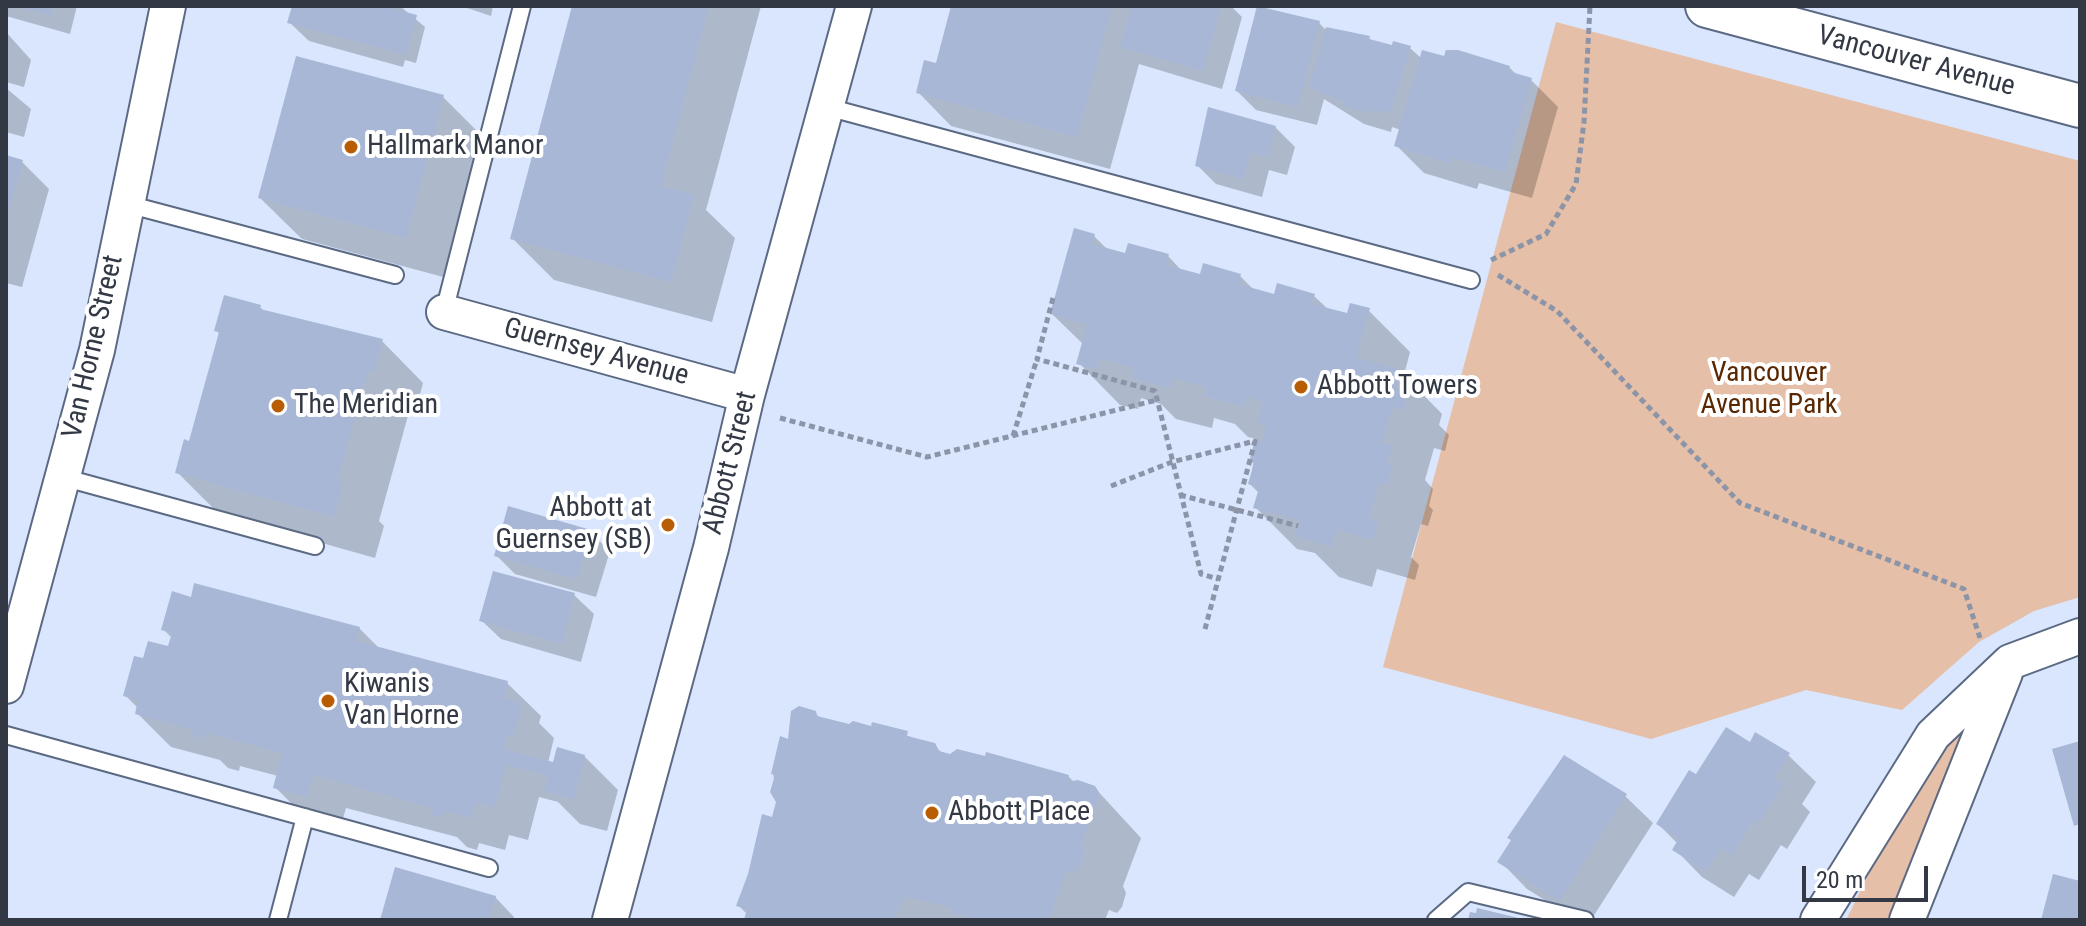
<!DOCTYPE html>
<style>
body{margin:0}
#map{position:relative;width:2086px;height:926px;overflow:hidden;background:#d9e6fe;font-family:"Roboto Condensed",sans-serif}
canvas{display:block}
.frame{position:absolute;inset:0;border:8px solid #323844;pointer-events:none}
.scale{position:absolute;left:1802px;top:866px;width:126px;height:36px;box-sizing:border-box;border:4px solid #323844;border-top:0;padding-left:10px;font-size:24px;line-height:28px;white-space:nowrap;color:#323844;-webkit-text-stroke:6px #fff;paint-order:stroke}
</style>
<div id="map">
<canvas width="2086" height="926"></canvas>
<div class="frame"></div>
<div class="scale">20 m</div>
</div>
<script>
const ctx = document.querySelector('canvas').getContext('2d');
ctx.lineJoin = 'round';
function fillPath(path, color) { ctx.fillStyle = color; ctx.fill(path, 'evenodd'); }
const shape = rows => new Path2D(rows.map(r => 'M' + r).join(''));
function trace(path, color, width, dash) { ctx.strokeStyle = color; ctx.lineWidth = width; ctx.lineCap = dash ? 'butt' : 'round'; ctx.setLineDash(dash || []); ctx.stroke(path); }
function drawText(font, color, halo, rows, align = 'center') {
  ctx.font = font + ' "Roboto Condensed",sans-serif'; ctx.lineWidth = 8; ctx.setLineDash([]); ctx.textBaseline = 'middle'; ctx.strokeStyle = halo; ctx.fillStyle = color; for (const [text, x, y, turn = 0] of rows) {
    ctx.save(); ctx.translate(x, y); ctx.rotate((+turn || 0) * Math.PI / 180); ctx.textAlign = isNaN(turn) ? turn : align; if (halo) ctx.strokeText(text, 0, 0); ctx.fillText(text, 0, 0); ctx.restore();
  }
}
const green = shape([
 [1556,22,2080,161,2080,597,2034,611,1979,642,1902,710,1806,690,1651,739,1383,667],
 [1963,725,1966,733,1893,920,1846,920,1923,764]
]);
const shadow = shape([
 [6,6,77,6,70,34,6,16],
 [294,6,400,6,425,27,416,63,405,60,403,67,309,41,289,22],
 [461,6,493,6,491,16],
 [574,6,761,6,706,210,735,238,712,322,554,280,512,238],
 [953,6,1231,6,1242,17,1222,89,1139,64,1110,169,951,126,918,92,937,66],
 [1319,23,1325,29,1369,38,1374,43,1410,48,1422,59,1509,67,1518,76,1531,80,1558,107,1532,198,1479,183,1477,189,1424,173,1397,146,1401,130,1392,127,1391,132,1364,124,1324,99,1317,125,1256,110,1237,91],
 [6,32,31,60,24,87,6,82],
 [6,88,31,109,24,137,6,132],
 [443,97,485,139,447,278,302,239,260,198],
 [1275,127,1295,147,1287,175,1269,170,1262,197,1216,184,1197,165],
 [6,157,22,162,49,189,22,287,6,283],
 [1094,236,1108,250,1127,256,1168,256,1183,272,1201,277,1240,276,1255,291,1275,296,1314,296,1329,310,1349,316,1368,310,1410,352,1404,375,1442,414,1439,425,1449,435,1445,451,1434,448,1425,480,1433,489,1429,506,1433,510,1428,526,1421,524,1411,557,1419,565,1415,580,1377,569,1372,587,1339,577,1315,553,1297,549,1255,507,1259,493,1250,484,1257,439,1248,437,1235,424,1214,418,1212,428,1176,419,1161,404,1141,398,1138,409,1120,405,1079,363,1084,345,1052,314],
 [260,307,266,313,382,341,423,383,415,413,409,412,379,521,384,526,375,558,219,514,177,472,190,443,220,334,216,330],
 [590,532,610,551,596,597,515,574,496,555],
 [574,595,594,614,581,662,501,639,481,620],
 [359,628,380,649,507,683,541,716,539,723,554,738,548,763,554,764,584,756,618,790,607,831,580,824,558,802,539,797,528,840,509,835,505,850,479,843,477,850,467,847,457,837,346,808,340,829,309,821,275,787,278,776,240,766,239,771,228,768,220,760,171,747,137,713,138,708,126,696,145,660,170,648,172,638,164,630],
 [815,713,821,719,850,726,873,728,874,724,934,745,944,755,1068,776,1075,783,1094,787,1141,838,1123,886,1126,893,1122,907,1117,913,1109,910,1105,920,746,920,747,914,739,906,778,802,773,773,790,741],
 [1750,744,1788,755,1816,782,1802,804,1810,812,1787,849,1781,845,1759,880,1749,874,1734,897,1702,877,1675,849,1678,844,1658,824,1697,777],
 [1625,796,1653,823,1591,920,1577,920,1527,889,1500,861],
 [495,897,514,917,513,920,382,920]
]);
const building = shape([
 [16,6,53,6,51,16],
 [292,6,395,6,394,9,417,15,406,55,287,23],
 [572,6,709,6,661,186,694,195,671,282,510,239],
 [951,6,1112,6,1077,137,916,93,924,60,936,63],
 [1132,6,1221,6,1203,71,1120,47],
 [1257,6,1320,21,1298,107,1235,91],
 [1326,27,1370,36,1369,39,1392,45,1393,41,1411,46,1390,114,1373,109,1372,114,1343,106,1344,102,1309,87],
 [1422,50,1444,56,1446,50,1458,50,1510,66,1508,71,1532,78,1505,172,1452,157,1450,163,1394,146],
 [296,56,444,95,406,238,258,198],
 [1208,107,1276,126,1268,157,1250,152,1243,179,1195,166],
 [6,155,23,160,7,217,6,217],
 [1074,228,1095,234,1092,244,1125,253,1128,243,1169,254,1166,265,1200,274,1203,263,1241,274,1238,284,1274,294,1277,283,1315,294,1312,304,1347,313,1350,303,1370,308,1356,357,1402,370,1396,388,1408,391,1403,410,1392,407,1382,443,1392,445,1387,465,1392,466,1387,485,1379,483,1369,519,1378,521,1373,540,1336,529,1331,547,1295,536,1300,520,1253,508,1259,488,1248,484,1254,463,1249,462,1255,440,1262,442,1267,426,1257,424,1263,402,1246,397,1244,407,1204,396,1206,387,1173,378,1170,388,1132,378,1134,368,1099,358,1096,369,1076,364,1087,325,1050,314],
 [224,295,261,305,260,309,383,339,374,373,368,371,337,481,343,483,334,517,175,473,184,439,189,441,219,332,214,331],
 [508,506,591,530,577,579,494,556],
 [493,571,575,593,562,644,479,621],
 [194,583,360,627,356,641,508,681,504,698,522,703,513,737,507,735,503,749,553,762,557,747,585,755,574,799,544,791,548,776,506,765,495,807,476,802,471,818,445,811,443,818,431,814,433,808,313,775,307,797,273,788,282,753,207,733,205,739,192,735,193,730,135,714,138,700,123,696,134,656,143,658,148,641,168,646,172,633,161,630,172,591,191,597],
 [799,706,816,711,817,716,849,724,853,721,871,726,872,722,908,731,907,736,935,743,939,751,950,754,957,749,985,756,986,752,1069,775,1067,782,1078,780,1095,786,1100,794,1082,843,1085,850,1081,865,1075,872,1067,870,1049,920,964,920,965,916,952,913,953,908,908,897,902,901,893,920,744,920,747,909,736,906,748,874,762,814,772,817,776,802,770,792,775,775,771,774,780,736,788,739,791,711],
 [1726,727,1750,742,1755,732,1790,753,1774,778,1784,784,1759,823,1753,820,1732,855,1721,848,1706,871,1672,850,1679,838,1656,824,1689,770,1696,774],
 [2080,741,2080,824,2074,826,2052,749],
 [1564,755,1627,794,1559,901,1497,862,1511,840,1507,838],
 [395,867,496,896,489,920,380,920],
 [2053,874,2080,881,2080,920,2041,920],
 [1477,908,1523,919,1522,920,1468,920,1470,912,1476,913]
]);
const path = shape([
 [1491,260,1546,234,1576,184,1584,122,1590,6],
 [1498,275,1557,311,1740,503,1964,589,1980,638],
 [1053,298,1037,359,1155,391,1201,574,1218,579],
 [780,418,927,457,1157,400],
 [1013,436,1037,359],
 [1111,486,1172,462,1255,441,1205,629],
 [1180,495,1298,526]
]);
const service = shape([
 [827,107,1471,280],
 [127,204,395,275],
 [444,312,522,6],
 [62,477,315,546],
 [6,735,489,868],
 [278,920,305,817],
 [1436,920,1468,892,1585,920]
]);
const minor = shape([
 [444,312,747,395],
 [6,686,97,350,168,6],
 [610,920,711,548,747,395,854,6],
 [1818,920,1933,735,2010,662,2080,636],
 [1907,920,2005,673]
]);
const tertiary = shape([
 [1707,6,2080,106]
]);
const markers = [
 [351,147,8,"#b95d05"],
 [1301,387,8,"#b95d05"],
 [278,406,8,"#b95d05"],
 [668,525,8,"#b95d05"],
 [328,701,8,"#b95d05"],
 [932,813,8,"#b95d05"]
];
const streetNames = [
 ["Vancouver Avenue",1916,62,15],
 ["Van Horne Street",94,347,-77],
 ["Guernsey Avenue",596,353,15],
 ["Abbott Street",731,463,-76]
];
const poiNames = [
 ["Hallmark Manor",367,147],
 ["Abbott Towers",1317,387],
 ["The Meridian",294,406],
 ["Abbott at",652,509,"right"],
 ["Guernsey (SB)",652,541,"right"],
 ["Kiwanis",344,685],
 ["Van Horne",344,717],
 ["Abbott Place",948,813]
];
const parkNames = [
 ["Vancouver",1769,374],
 ["Avenue Park",1769,406]
];
fillPath(green, '#e5bfa7');
fillPath(shadow, '#0003');
fillPath(building, '#a8b7d5');
trace(service, '#5b6983', 20);
trace(minor, '#5b6983', 38);
trace(tertiary, '#5b6983', 46);
trace(path, '#8c95a8', 5, [6, 4]);
trace(service, '#fff', 16);
trace(minor, '#fff', 34);
trace(tertiary, '#fff', 42);
for (const [x, y, r, color] of markers) { const dot = new Path2D(); dot.arc(x, y, r, 0, 2 * Math.PI); ctx.fillStyle = color; ctx.fill(dot); trace(dot, '#fff', 3); }
drawText('28px', '#323844', '#fff', streetNames);
drawText('28px', '#323844', '#fff', poiNames, 'left');
drawText('28px', '#592700', '#fff', parkNames);
</script>
